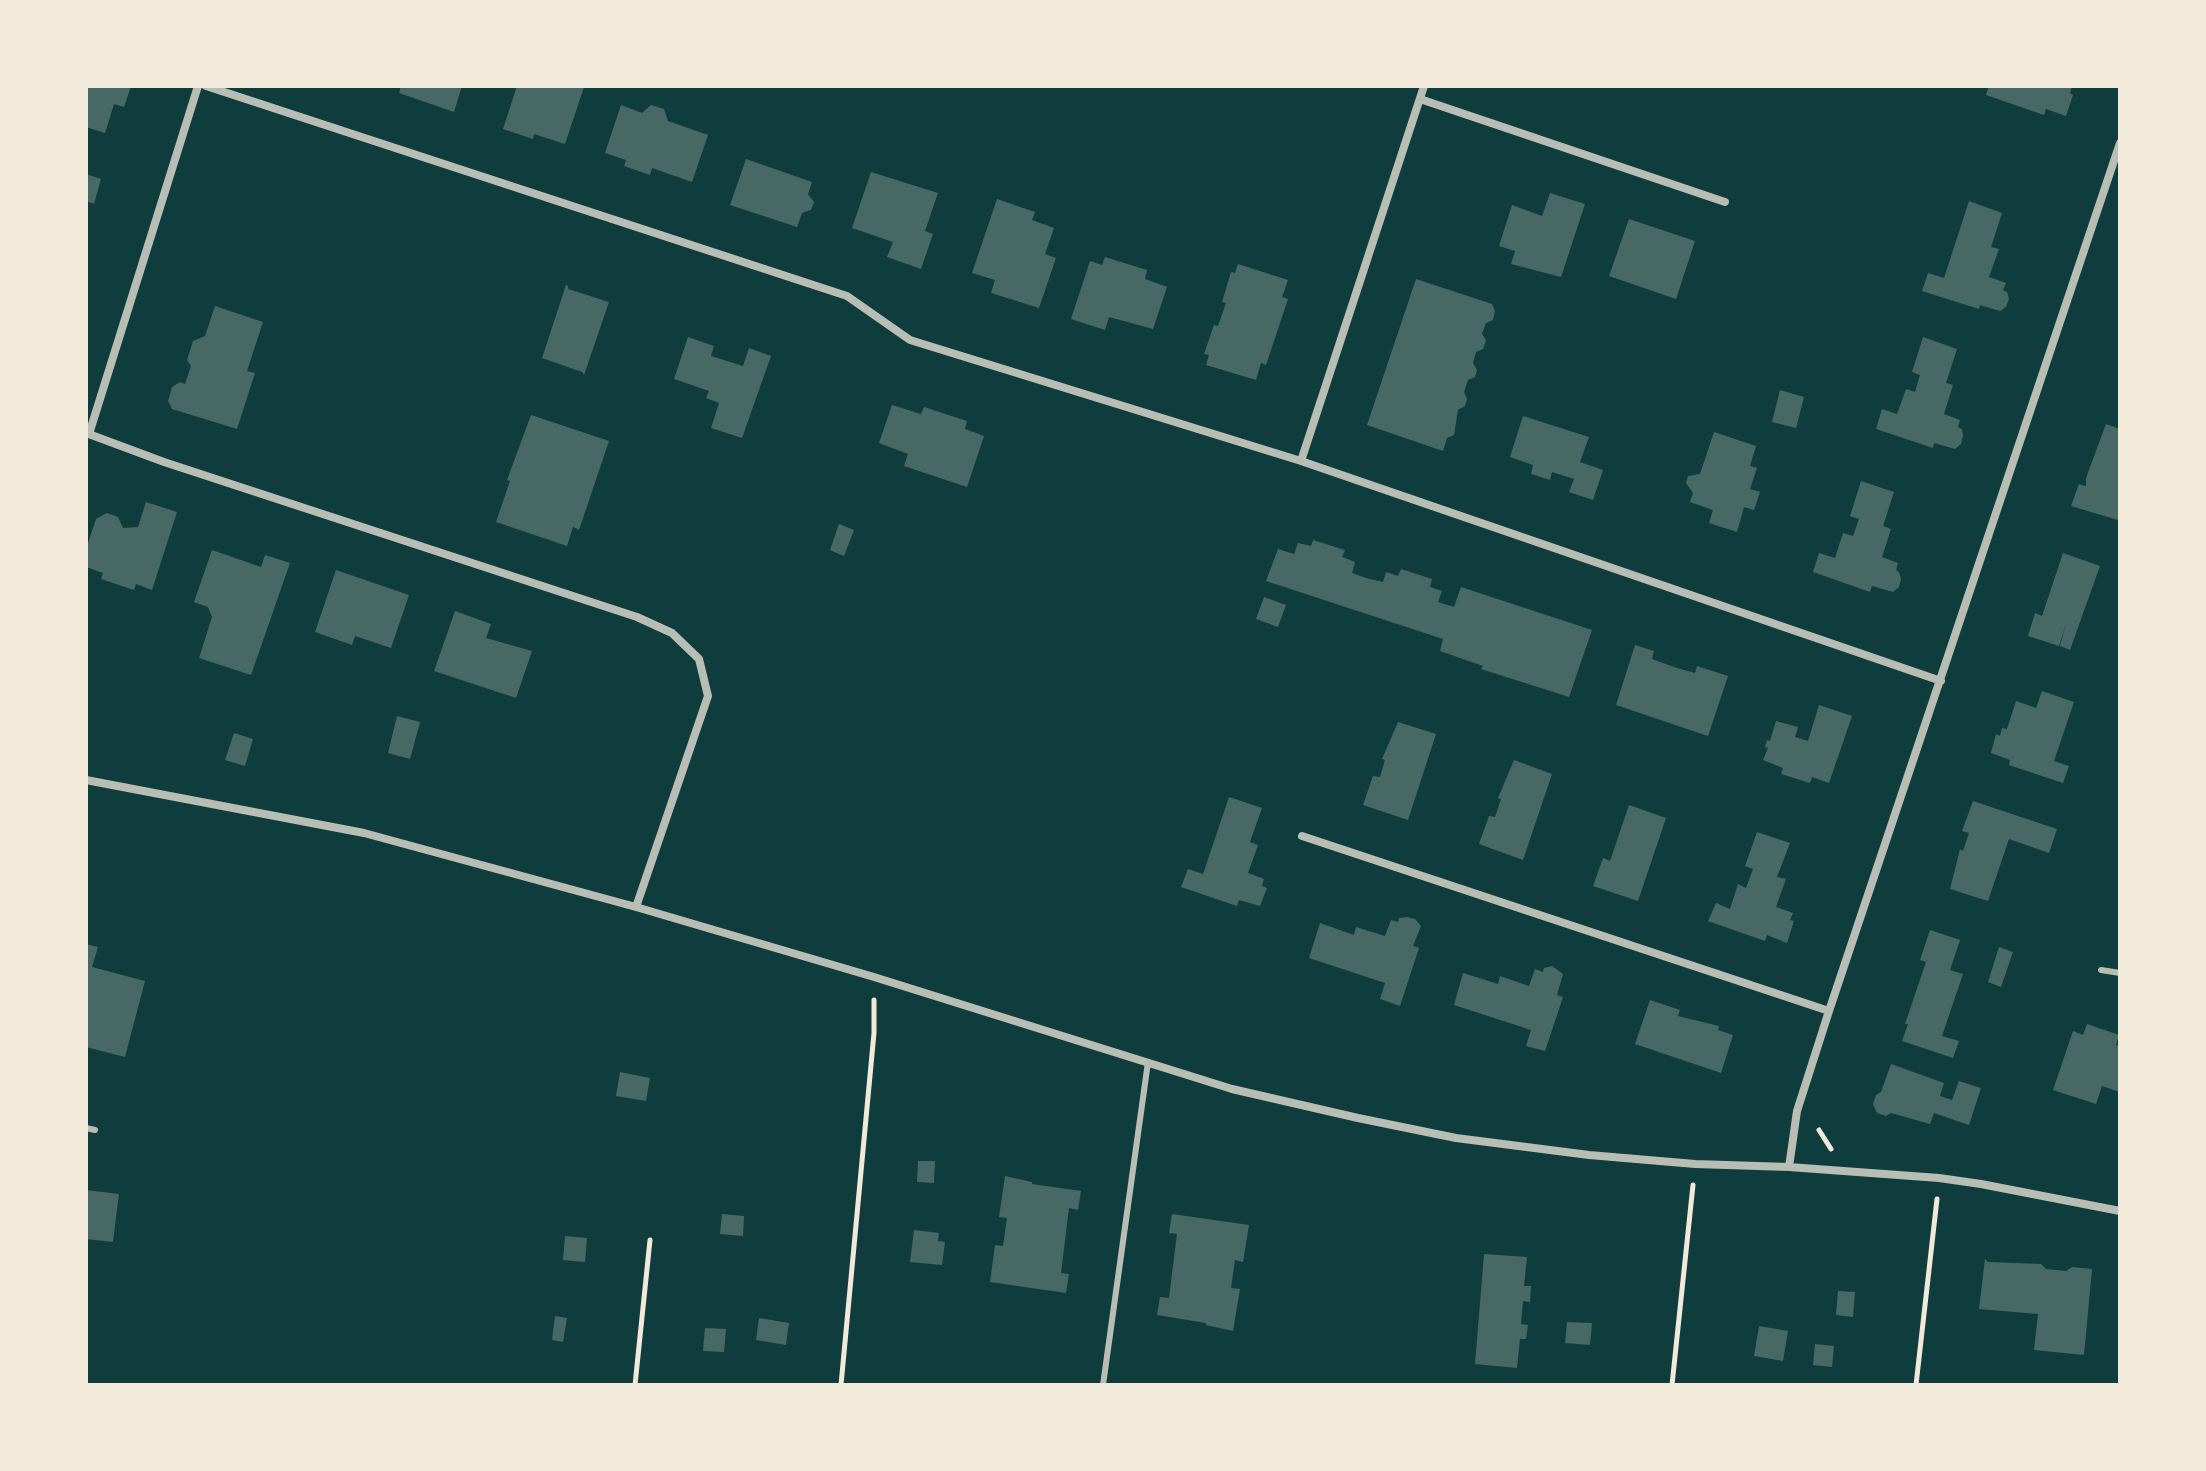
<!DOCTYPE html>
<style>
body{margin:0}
#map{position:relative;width:2206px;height:1471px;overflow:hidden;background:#0f3d3e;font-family:"Alegreya Sans",sans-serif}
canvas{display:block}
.frame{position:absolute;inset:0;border:88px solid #f1e9da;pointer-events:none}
</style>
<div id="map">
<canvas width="2206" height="1471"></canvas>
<div class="frame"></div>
</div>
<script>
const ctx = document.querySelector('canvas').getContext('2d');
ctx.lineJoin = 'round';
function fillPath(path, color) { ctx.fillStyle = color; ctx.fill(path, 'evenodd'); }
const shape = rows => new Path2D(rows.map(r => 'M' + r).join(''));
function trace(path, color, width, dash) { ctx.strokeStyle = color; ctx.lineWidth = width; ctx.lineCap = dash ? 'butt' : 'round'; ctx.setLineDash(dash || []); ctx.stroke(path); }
const building = shape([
 [86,86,131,86,124,107,114,104,105,133,86,127],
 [401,86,462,86,454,112,399,93],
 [517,86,584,87,565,144,534,134,533,139,503,129],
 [1989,86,2072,86,2070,93,2073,95,2066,116,2046,109,2044,115,1986,95],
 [621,105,642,113,651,105,664,109,668,121,708,135,692,182,652,168,650,175,624,166,626,160,605,153],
 [746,159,812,182,808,194,814,202,811,210,802,213,797,227,730,205],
 [871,172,938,193,925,231,933,234,921,269,887,257,893,242,852,228],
 [86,174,101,179,94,204,86,201],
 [1550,193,1585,204,1561,277,1511,264,1515,251,1499,246,1512,205,1542,216],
 [997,199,1035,212,1032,220,1054,228,1045,254,1056,258,1039,308,991,293,995,280,972,273],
 [1969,201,2002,213,1991,247,1999,249,1989,277,2006,283,2003,290,2007,292,2009,299,2006,307,2000,311,1980,305,1979,309,1922,291,1928,273,1944,278],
 [1629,219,1695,241,1676,299,1609,276],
 [1105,257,1147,270,1145,279,1167,287,1153,329,1109,317,1105,330,1071,319,1090,261,1102,265],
 [1238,264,1288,280,1282,297,1288,299,1266,365,1261,363,1256,380,1206,365,1209,355,1204,354,1214,325,1218,326,1226,303,1222,302,1231,272,1235,273],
 [1416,279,1492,304,1495,311,1493,320,1486,323,1482,334,1486,340,1483,349,1476,352,1473,363,1477,370,1475,377,1468,380,1464,392,1467,399,1465,406,1458,410,1454,435,1447,438,1443,451,1367,425],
 [566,285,568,286,568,289,609,302,584,375,582,372,542,358],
 [215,306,263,322,247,371,255,373,237,429,172,409,168,401,172,387,180,382,185,384,191,366,187,360,193,341,205,336],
 [688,337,714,346,711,356,743,366,749,348,771,356,742,438,711,428,719,403,706,398,709,391,674,379],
 [1923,337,1957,349,1946,383,1953,385,1944,414,1960,420,1958,427,1962,429,1963,436,1961,444,1955,449,1934,443,1933,448,1876,429,1882,409,1897,414,1906,389,1915,392,1920,375,1912,372],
 [1780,390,1804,397,1796,428,1772,422],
 [892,405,921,414,924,407,967,421,965,429,984,436,967,487,904,466,908,454,879,443],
 [531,415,609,441,579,530,573,527,567,546,496,522,510,481,507,480],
 [1523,416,1589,437,1580,462,1603,470,1593,500,1569,492,1574,479,1552,472,1550,480,1531,474,1533,465,1510,457],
 [2106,424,2120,429,2120,513,2118,520,2071,506,2079,484,2086,486,2086,478],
 [1714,432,1756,446,1750,466,1757,468,1750,489,1760,492,1754,510,1744,507,1737,532,1709,523,1713,510,1690,502,1693,493,1686,483,1688,476,1700,474],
 [1861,481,1894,492,1883,526,1891,529,1882,557,1898,563,1896,570,1899,572,1901,579,1899,587,1893,592,1872,586,1870,592,1813,572,1819,553,1835,558,1843,533,1853,536,1859,519,1850,516],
 [146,502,177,512,152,590,136,584,134,590,101,579,103,573,86,567,86,549,96,519,107,513,118,517,123,528,138,527],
 [839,524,854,530,844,556,830,550],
 [1313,540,1345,550,1342,557,1355,562,1352,573,1366,578,1383,582,1386,572,1398,576,1401,569,1432,579,1430,587,1442,591,1438,602,1454,607,1461,587,1592,630,1569,697,1481,669,1483,666,1440,651,1443,639,1266,581,1278,549,1294,554,1298,543,1311,546],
 [212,550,261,567,265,555,290,563,251,675,199,658,212,617,208,607,194,602],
 [2063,553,2100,566,2070,650,2060,646,2066,624,2059,646,2028,636,2035,613,2042,616],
 [336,570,409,595,391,648,355,636,352,645,315,632],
 [1264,597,1286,605,1278,627,1256,619],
 [455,611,491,624,486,638,532,651,516,698,434,671],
 [1635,645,1654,651,1652,659,1677,668,1695,673,1697,666,1728,676,1708,736,1616,705],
 [2042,691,2074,702,2054,761,2069,766,2063,783,2009,765,2010,760,1991,753,1996,734,2000,736,2002,728,2007,729,2016,701,2036,708],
 [1819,705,1852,716,1829,783,1812,777,1810,783,1781,774,1783,768,1763,760,1768,748,1765,747,1767,740,1770,741,1776,721,1798,727,1795,737,1808,741],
 [397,716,420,722,410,759,388,753],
 [1398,722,1436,734,1408,820,1363,805,1373,776,1380,777,1385,760,1382,759],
 [234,733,253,739,245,766,225,760],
 [1514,760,1552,774,1523,860,1479,844,1489,816,1495,817,1501,799,1498,798],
 [1229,797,1262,808,1250,842,1258,845,1248,873,1264,879,1262,886,1267,888,1260,906,1239,900,1237,906,1181,887,1188,869,1203,874],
 [1973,801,2057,829,2049,853,2009,839,1988,901,1950,889,1960,849,1963,851,1969,833,1962,831],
 [1629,805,1666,818,1638,901,1593,886,1603,858,1610,861],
 [1757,832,1790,843,1777,877,1786,879,1776,907,1793,913,1790,920,1794,921,1787,943,1767,935,1765,941,1708,921,1716,903,1730,909,1738,884,1746,888,1753,869,1745,866],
 [1407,917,1415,919,1421,926,1413,946,1419,948,1400,1006,1380,999,1385,983,1309,958,1320,923,1354,935,1356,927,1385,936,1391,920,1398,922,1399,918],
 [1930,930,1960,940,1950,970,1963,974,1942,1036,1959,1041,1953,1058,1902,1041,1908,1024,1905,1024,1926,962,1920,960],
 [86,944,98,947,92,967,145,981,125,1057,86,1047],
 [1999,947,2013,952,2001,987,1988,982],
 [1552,966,1563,974,1557,995,1563,997,1545,1051,1526,1046,1531,1030,1454,1005,1463,973,1498,984,1500,976,1529,986,1535,969,1543,972,1544,968],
 [1650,1000,1680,1010,1678,1016,1719,1026,1718,1030,1733,1035,1721,1073,1635,1044],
 [2087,1024,2119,1035,2116,1045,2120,1046,2120,1092,2102,1086,2096,1104,2053,1090,2073,1031,2083,1035],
 [1891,1064,1944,1083,1940,1096,1952,1100,1959,1081,1981,1088,1969,1125,1934,1113,1930,1124,1891,1113,1886,1116,1877,1113,1873,1104,1876,1095,1881,1092],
 [620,1072,650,1078,646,1101,616,1096],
 [918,1161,935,1161,934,1183,917,1182],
 [1005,1176,1032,1182,1032,1184,1081,1191,1078,1210,1069,1208,1061,1273,1069,1274,1066,1293,990,1282,995,1245,1003,1246,1007,1218,999,1217],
 [86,1190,119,1194,113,1242,86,1239],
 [722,1214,744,1216,743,1236,720,1234],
 [1172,1214,1249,1225,1243,1262,1235,1260,1231,1288,1240,1289,1233,1331,1206,1325,1206,1323,1157,1315,1160,1297,1169,1298,1177,1234,1169,1233],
 [914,1230,939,1233,938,1241,945,1242,942,1265,910,1262],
 [565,1236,587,1238,585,1262,563,1260],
 [1484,1254,1527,1257,1524,1286,1531,1286,1530,1302,1523,1301,1521,1324,1528,1325,1526,1339,1520,1339,1517,1368,1475,1364],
 [1985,1259,1988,1262,2041,1264,2046,1269,2066,1271,2072,1267,2092,1269,2084,1355,2034,1350,2038,1314,1979,1309],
 [1838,1291,1855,1292,1853,1317,1836,1315],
 [555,1316,567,1318,563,1342,552,1340],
 [759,1318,789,1323,786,1345,756,1340],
 [1567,1322,1592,1323,1590,1345,1565,1343],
 [1759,1326,1788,1331,1783,1361,1754,1356],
 [705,1328,726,1329,724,1352,703,1351],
 [1815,1344,1834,1346,1832,1367,1813,1365]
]);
const path = shape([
 [1819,1130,1831,1149],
 [635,1385,650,1240],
 [841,1385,874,1033,874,1000],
 [1672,1385,1693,1185],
 [1916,1385,1937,1199]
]);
const service = shape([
 [2101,970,2120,973],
 [86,1128,95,1130],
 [1103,1385,1148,1062]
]);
const minor = shape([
 [206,86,847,296,910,340,1301,461,1941,681],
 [1420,99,1725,202],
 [86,433,164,462,637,617,672,633,699,659,708,696,636,907],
 [89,434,198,86],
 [1301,461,1424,86],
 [86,780,364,833,636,907,874,977,1232,1089,1358,1118,1456,1138,1589,1155,1695,1164,1789,1167,1939,1178,1981,1184,2120,1211],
 [1302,836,1829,1011],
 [1789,1167,1797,1111,1829,1011,2120,143]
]);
fillPath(building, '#486865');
trace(path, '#f1e9da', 5);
trace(service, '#b8beb3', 6);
trace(minor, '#b8beb3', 8);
</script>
